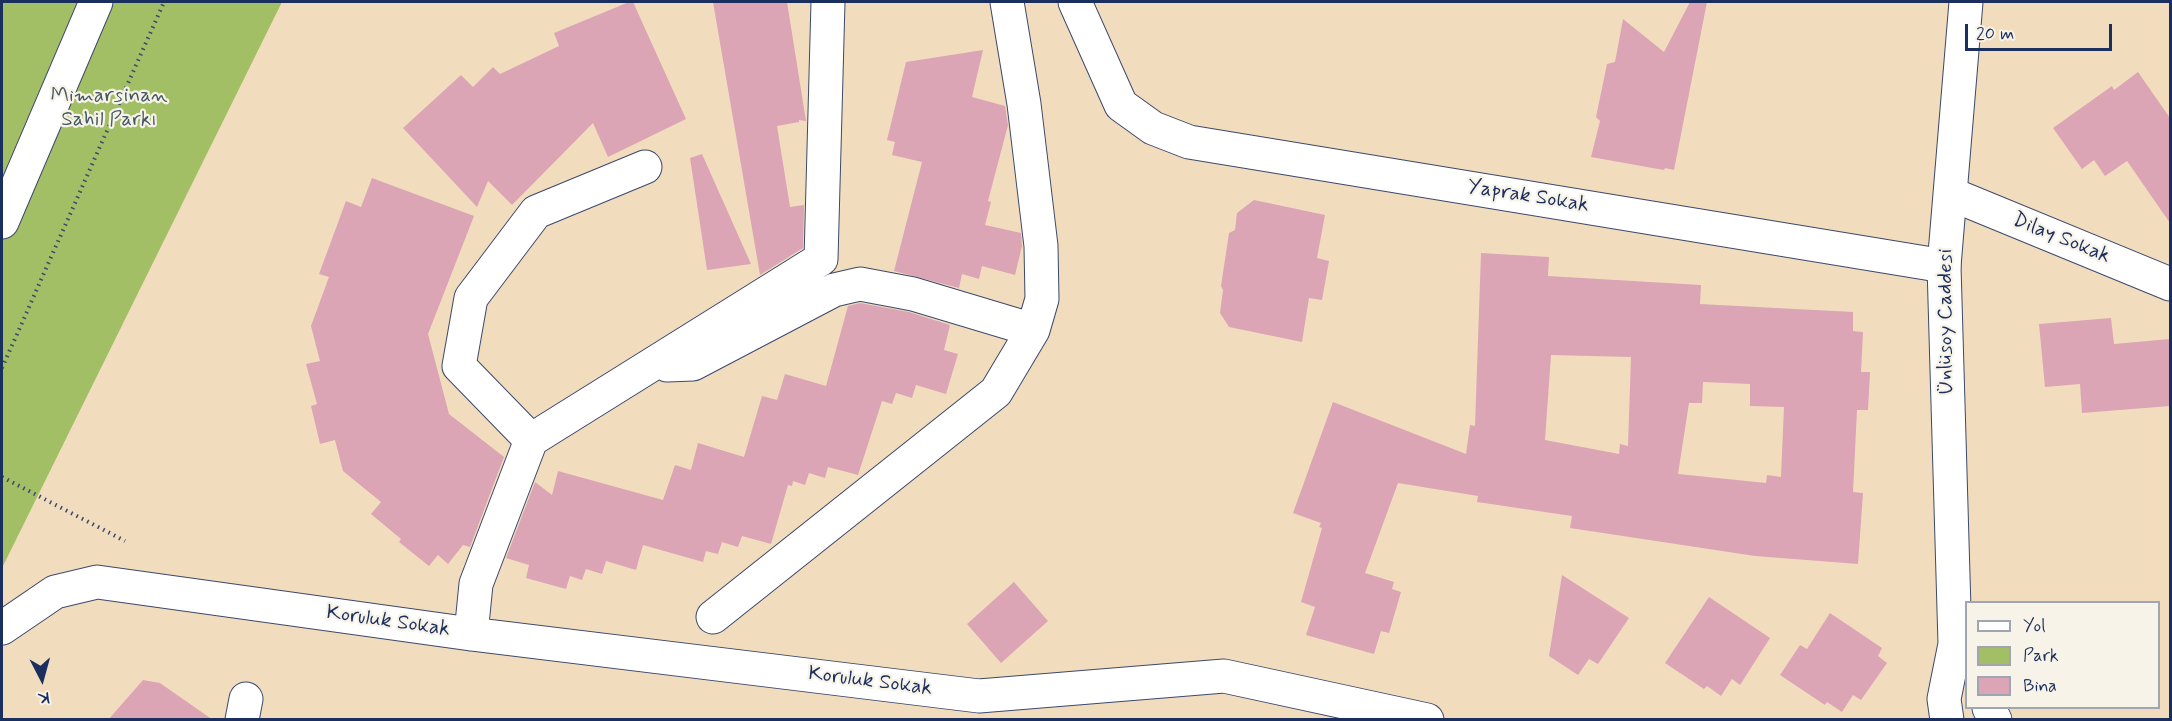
<!DOCTYPE html>
<meta charset="utf-8">
<style>
body{margin:0}
#map{position:relative;width:2172px;height:721px;overflow:hidden;background:#f2dcbe;font-family:Mynerve,sans-serif}
canvas{display:block}
.frame{position:absolute;inset:0;border:3px solid #1b2f5e;pointer-events:none}
.legend{position:absolute;left:1965px;top:601px;width:195px;height:108px;box-sizing:border-box;background:#f7f3e8;border:2px solid #9fa5b1;margin:0;padding:8px 10px;list-style:none;font-size:18px;color:#1b2f5e}
.legend li{display:flex;align-items:center;gap:12px;height:30px}
.legend b{width:30px;border:2px solid #9fa5b1}
.north{position:absolute;left:12px;top:649px;width:60px;height:60px;-webkit-text-stroke:4px #f7f3e8;paint-order:stroke;rotate:174deg;font-size:16px;font-weight:700;line-height:24px;text-align:center;color:#1b2f5e}
.north::after{content:'';display:block;margin:auto;width:21px;height:27px;background:#1b2f5e;clip-path:polygon(50% 0,100% 100%,50% 72%,0 100%)}
.scale{position:absolute;left:1965px;top:24px;width:147px;height:27px;box-sizing:border-box;border:3px solid #1b2f5e;border-top:0;padding-left:8px;font-size:18px;line-height:21px;white-space:nowrap;color:#1b2f5e;-webkit-text-stroke:4px #f7f3e8;paint-order:stroke}
</style>
<div id="map">
<canvas width="2172" height="721"></canvas>
<div class="frame"></div>
<ul class="legend">
<li><b style="height:8px;background:#fff"></b>Yol</li>
<li><b style="height:16px;background:#a3bf66"></b>Park</li>
<li><b style="height:16px;background:#dba5b6"></b>Bina</li>
</ul>
<div class="north">K</div>
<div class="scale">20 m</div>
</div>
<script>
const ctx = document.querySelector('canvas').getContext('2d');
ctx.lineJoin = 'round';
function fillPath(path, color) { ctx.fillStyle = color; ctx.fill(path, 'evenodd'); }
const shape = rows => new Path2D(rows.map(r => 'M' + r).join(''));
function trace(path, color, width, dash) { ctx.strokeStyle = color; ctx.lineWidth = width; ctx.lineCap = dash ? 'butt' : 'round'; ctx.setLineDash(dash || []); ctx.stroke(path); }
function drawText(font, color, halo, rows, align = 'center') {
  ctx.font = font + ' Mynerve,sans-serif'; ctx.lineWidth = 4.5; ctx.setLineDash([]); ctx.textBaseline = 'middle'; ctx.strokeStyle = halo; ctx.fillStyle = color; for (const [text, x, y, turn = 0] of rows) {
    ctx.save(); ctx.translate(x, y); ctx.rotate((+turn || 0) * Math.PI / 180); ctx.textAlign = isNaN(turn) ? turn : align; if (halo) ctx.strokeText(text, 0, 0); ctx.fillText(text, 0, 0); ctx.restore();
  }
}
const green = shape([
 [2,2,282,2,2,568]
]);
const building = shape([
 [629,2,633,2,686,119,608,157,593,123,512,205,488,181,477,207,403,128,461,75,473,87,493,67,500,74,559,46,554,33],
 [713,2,787,2,806,121,799,120,799,122,777,126,790,207,804,205,803,248,760,275],
 [1690,2,1707,2,1674,170,1665,168,1664,170,1591,157,1600,121,1596,117,1607,64,1615,62,1623,19,1664,52],
 [983,50,972,97,1005,106,1008,125,988,201,991,202,985,225,1021,233,1022,246,1015,275,982,266,979,279,962,274,959,288,894,271,922,162,892,155,895,142,887,140,906,62],
 [2138,72,2170,118,2170,223,2127,161,2105,176,2094,160,2082,169,2053,128,2112,86,2114,90],
 [702,154,751,264,707,270,690,158],
 [372,178,474,216,428,334,449,414,504,457,470,547,463,545,448,564,438,555,429,566,399,542,401,539,371,514,381,502,343,471,335,440,320,444,311,406,317,404,306,364,320,361,311,326,329,277,319,274,346,201,361,207],
 [1254,200,1325,215,1317,258,1329,261,1322,300,1309,298,1302,342,1229,327,1220,313,1223,290,1221,286,1229,233,1235,230,1237,213],
 [1481,253,1549,257,1548,276,1701,285,1700,304,1853,312,1853,331,1863,332,1861,372,1870,372,1868,410,1857,410,1853,492,1863,493,1858,564,1755,556,1570,528,1572,516,1477,502,1478,496,1398,483,1365,573,1394,582,1392,589,1401,592,1389,633,1381,631,1374,654,1306,635,1315,607,1301,602,1322,528,1319,527,1321,523,1293,513,1333,402,1466,454,1470,425,1475,426],
 [1551,355,1631,357,1628,446,1620,444,1619,454,1545,440],
 [1703,382,1750,384,1750,406,1784,407,1781,477,1767,475,1766,483,1678,474,1689,403,1702,403],
 [860,303,909,312,950,325,944,350,958,354,946,394,916,385,912,398,896,393,892,404,882,401,858,475,828,467,825,478,809,473,805,485,793,481,792,486,788,485,771,544,742,536,738,547,722,542,718,554,706,551,703,562,643,545,636,570,606,561,602,574,586,569,582,580,570,576,566,589,526,578,529,565,506,558,535,482,552,495,558,471,663,500,675,465,691,470,698,443,744,457,762,396,777,400,785,374,826,386,848,306],
 [2111,318,2114,344,2170,339,2170,406,2082,413,2080,384,2045,387,2039,324],
 [1562,575,1629,618,1598,664,1589,659,1578,675,1549,656],
 [1014,582,1048,621,1001,663,967,624],
 [1709,597,1770,638,1740,685,1732,679,1721,696,1707,686,1704,689,1665,663],
 [1830,613,1882,648,1878,656,1887,663,1861,700,1853,695,1842,712,1827,702,1825,705,1780,675,1800,645,1807,649],
 [143,680,160,683,213,720,108,720]
]);
const path = shape([
 [2,368,164,2],
 [2,477,125,541]
]);
const street = shape([
 [1075,2,1121,105,1153,128,1189,142,1944,266],
 [1951,194,2170,284],
 [2,222,96,2],
 [667,365,693,364,834,290,860,284,913,294,1033,330],
 [531,440,821,259,828,2],
 [713,617,996,392,1033,330,1042,299,1041,246,1024,104,1007,2],
 [2,628,55,592,97,582,471,634,979,696,1224,676,1427,720],
 [471,634,476,584,531,440,459,366,471,298,536,212,645,167],
 [242,720,246,699]
]);
const secondary = shape([
 [1989,708,1995,720],
 [1947,720,1944,699,1955,644,1944,266,1966,2]
]);
const parkNames = [
 ["Mimarsinan",109,97],
 ["Sahil Parkı",109,121]
];
const streetNames = [
 ["Yaprak Sokak",1528,197,9],
 ["Dilay Sokak",2061,239,22],
 ["Ünlüsoy Caddesi",1947,322,-90],
 ["Koruluk Sokak",388,622,8],
 ["Koruluk Sokak",870,682,7]
];
fillPath(green, '#a3bf66');
fillPath(building, '#dba5b6');
trace(street, '#3b496c', 35);
trace(secondary, '#3b496c', 35);
trace(path, '#3b496c', 4, [1.5, 4.5]);
trace(street, '#fff', 33);
trace(secondary, '#fff', 33);
drawText('21px', '#445a60', '#f7f3e8', parkNames);
drawText('21px', '#1b2f5e', '#f7f3e8', streetNames);
</script>
